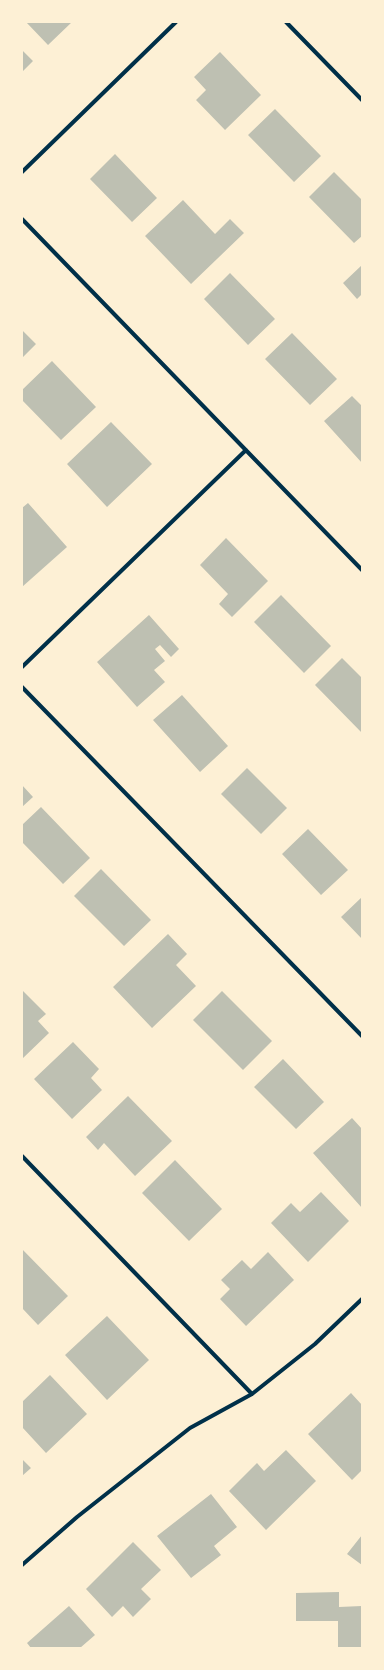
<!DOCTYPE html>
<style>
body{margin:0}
#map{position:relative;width:384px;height:1670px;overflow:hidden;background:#fdf0d5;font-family:Karla,sans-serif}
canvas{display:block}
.frame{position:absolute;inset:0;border:23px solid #fdf0d5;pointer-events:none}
</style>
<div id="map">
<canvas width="384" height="1670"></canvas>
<div class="frame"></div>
</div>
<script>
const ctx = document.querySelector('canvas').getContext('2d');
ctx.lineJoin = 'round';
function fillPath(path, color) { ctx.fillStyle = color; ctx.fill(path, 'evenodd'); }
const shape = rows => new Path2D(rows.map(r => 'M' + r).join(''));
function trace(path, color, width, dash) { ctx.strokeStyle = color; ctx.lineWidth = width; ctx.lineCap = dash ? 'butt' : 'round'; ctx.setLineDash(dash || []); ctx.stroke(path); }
const building = shape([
 [26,22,72,22,48,45],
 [22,50,33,61,22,72],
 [220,52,261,95,225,130,196,100,206,90,194,77],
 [275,109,321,156,294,182,248,135],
 [115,154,157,198,132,222,90,179],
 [334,172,362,200,362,236,354,243,309,197],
 [183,200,215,234,230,219,244,233,191,284,145,236],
 [362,265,362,294,357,299,343,283],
 [230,273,275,319,248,345,204,299],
 [22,330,36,344,22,358],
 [292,333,337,379,310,405,265,359],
 [52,361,96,407,61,440,22,400,22,390],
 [352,396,362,406,362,463,324,421],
 [111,422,152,464,107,507,67,464],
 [28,503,67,547,22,587,22,508],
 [226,538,268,581,232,617,219,604,228,594,200,565],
 [281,595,331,646,304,673,254,622],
 [149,615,179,649,171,657,160,645,155,649,165,661,154,670,165,682,137,707,97,662],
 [342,658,362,678,362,733,315,685],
 [182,695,228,746,200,772,153,720],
 [247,768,287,808,261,834,221,794],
 [22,785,33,797,22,807],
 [41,807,90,858,63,884,22,842,22,825],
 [308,829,348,870,321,895,282,854],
 [101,869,151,920,124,946,74,896],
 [362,897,362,939,341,917],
 [168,934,187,954,176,965,196,986,152,1028,113,987],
 [22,990,46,1014,38,1021,49,1033,22,1059],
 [222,991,272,1041,243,1070,193,1020],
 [73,1042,99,1069,91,1078,102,1090,72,1119,34,1079],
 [283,1059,324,1102,296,1129,254,1087],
 [128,1096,172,1141,135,1176,104,1143,98,1150,86,1137],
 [352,1118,362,1129,362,1208,313,1153],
 [175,1160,222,1209,189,1241,142,1193],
 [321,1192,349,1221,308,1262,271,1223,291,1203,300,1212],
 [22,1249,68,1296,38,1325,22,1308],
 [268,1252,294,1280,246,1326,220,1299,230,1289,221,1280,242,1260,251,1269],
 [107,1316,149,1360,107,1400,65,1355],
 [50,1375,87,1414,46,1453,22,1427,22,1402],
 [351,1393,362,1405,362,1470,352,1480,308,1434],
 [286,1450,316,1481,266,1530,229,1491,257,1463,264,1471],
 [22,1459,31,1468,22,1476],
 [211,1494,237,1527,214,1546,221,1555,191,1578,157,1536],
 [362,1535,362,1565,347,1554],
 [133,1542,161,1570,141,1589,151,1599,133,1617,123,1606,112,1617,86,1589],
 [339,1592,339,1607,362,1606,362,1648,338,1648,338,1621,296,1621,296,1593],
 [69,1606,95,1635,80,1648,31,1648,27,1643]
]);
const minor = shape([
 [286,22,362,100],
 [22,172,176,22],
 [22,219,362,570],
 [22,667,246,450],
 [22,687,362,1036],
 [22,1156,252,1394],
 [22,1565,77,1517,190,1428,252,1394,315,1344,362,1299]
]);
fillPath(building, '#bec0b2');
trace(minor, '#003049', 4);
</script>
